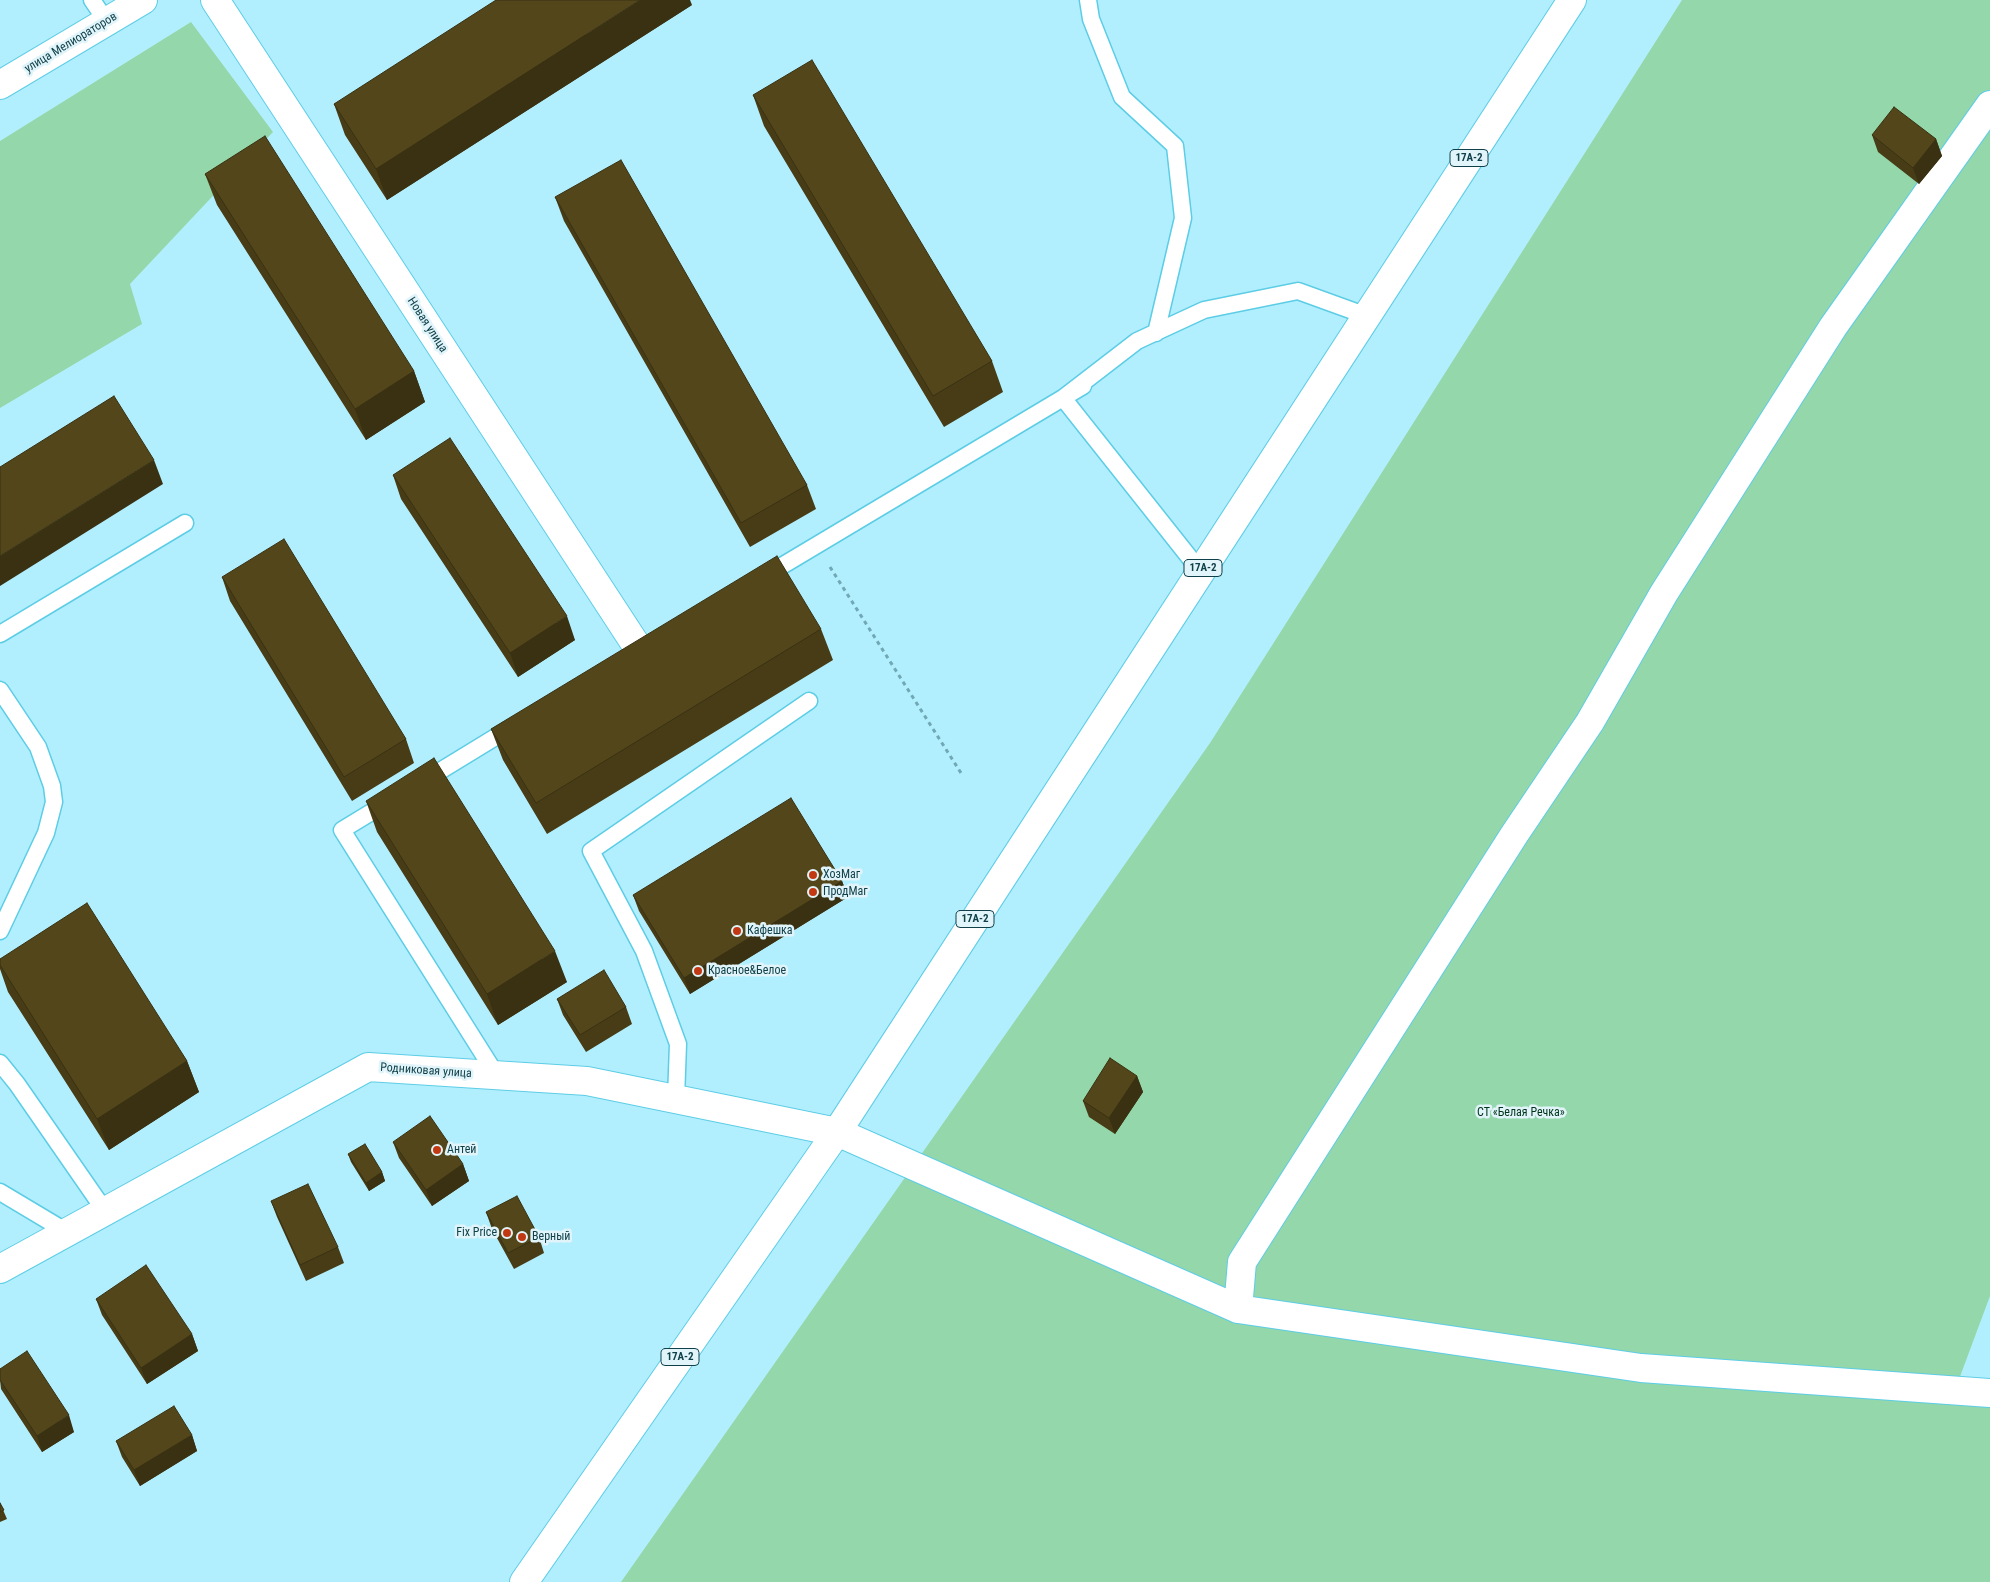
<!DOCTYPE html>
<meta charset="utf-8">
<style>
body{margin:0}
canvas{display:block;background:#b2effe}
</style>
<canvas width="1990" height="1582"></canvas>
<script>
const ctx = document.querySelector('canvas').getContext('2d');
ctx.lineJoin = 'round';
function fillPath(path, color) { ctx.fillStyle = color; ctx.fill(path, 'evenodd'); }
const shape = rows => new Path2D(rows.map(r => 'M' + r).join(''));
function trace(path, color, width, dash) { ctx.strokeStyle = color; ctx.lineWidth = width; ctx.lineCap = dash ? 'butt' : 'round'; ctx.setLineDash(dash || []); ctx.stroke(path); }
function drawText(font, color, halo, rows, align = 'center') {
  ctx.font = font + ' "Roboto Condensed",sans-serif'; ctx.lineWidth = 5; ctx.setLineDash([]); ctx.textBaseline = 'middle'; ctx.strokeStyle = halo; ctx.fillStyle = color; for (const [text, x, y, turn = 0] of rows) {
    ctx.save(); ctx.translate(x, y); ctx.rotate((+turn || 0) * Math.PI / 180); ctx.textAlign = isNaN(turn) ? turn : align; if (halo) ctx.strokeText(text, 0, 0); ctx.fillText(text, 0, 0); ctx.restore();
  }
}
const green = shape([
 [1682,0,1990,0,1990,1296,1952,1398,1990,1407,1990,1582,621,1582,1210,743],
 [191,22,273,132,130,284,142,324,0,408,0,141]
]);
const path = shape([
 [830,567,961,773]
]);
const service = shape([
 [92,0,107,22],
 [1088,0,1091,19,1122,97,1175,146,1183,218,1156,333],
 [1201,572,1063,398,1137,341,1204,310,1298,291,1367,316],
 [765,576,1083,386],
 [0,634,185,523],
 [0,690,38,747,52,786,54,802,46,833,0,931],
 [422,782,512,727],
 [388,802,342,830,497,1076],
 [0,1063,17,1084,105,1211],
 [676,1099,678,1044,644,951,591,851,809,701],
 [0,1192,67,1232]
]);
const minor = shape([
 [215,0,640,651],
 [0,1269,368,1067,587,1081,837,1132,1238,1309,1641,1368,1990,1393],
 [1238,1309,1242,1262,1514,835,1590,722,1664,593,1833,327,1990,105]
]);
const tertiary = shape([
 [0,85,143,0]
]);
const primary = shape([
 [524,1582,837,1132,1572,0]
]);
const wall = shape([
 [692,5,387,200,345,135,334,104],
 [753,95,992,361,1003,392,944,427,764,126],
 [1872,135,1936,139,1942,156,1919,184,1878,152],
 [205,174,414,371,425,402,366,440,217,205],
 [555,197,807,485,816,509,750,547,564,221],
 [393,475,575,640,518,677,401,499],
 [222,577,406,739,414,763,352,801,230,601],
 [821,629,833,660,547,834,503,760,491,729],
 [366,801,567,982,498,1025,377,832],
 [842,881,848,897,690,994,639,911,633,895],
 [0,959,187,1061,199,1092,109,1150,8,992,0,969],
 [557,999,626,1007,632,1024,586,1052,563,1015],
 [1137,1076,1143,1092,1115,1134,1089,1117,1083,1101],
 [393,1142,463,1164,469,1181,432,1206,399,1158],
 [348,1154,382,1172,385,1181,369,1191,351,1162],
 [271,1201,338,1247,344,1263,306,1281,277,1217],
 [486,1212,539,1237,544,1253,514,1269,492,1229],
 [96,1299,192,1334,198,1351,147,1384,102,1315],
 [0,1380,74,1432,42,1452,1,1389],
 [192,1435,197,1451,140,1486,122,1457,116,1441],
 [0,1503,7,1519,0,1522]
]);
const shadedWall = shape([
 [640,0,690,0,692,5,387,200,376,169],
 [1936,139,1942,156,1919,184,1913,168],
 [414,371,425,402,366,440,355,409],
 [154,460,163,484,0,586,0,556],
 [567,616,575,640,518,677,510,653],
 [842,881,848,897,690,994,684,978],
 [555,951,567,982,498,1025,487,994],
 [187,1061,199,1092,109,1150,97,1119],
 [1137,1076,1143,1092,1115,1134,1109,1118],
 [463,1164,469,1181,432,1206,426,1190],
 [382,1172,385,1181,369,1191,366,1183],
 [192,1334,198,1351,147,1384,141,1368],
 [69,1415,74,1432,42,1452,37,1436],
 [192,1435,197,1451,140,1486,134,1470]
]);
const building = shape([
 [496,0,640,0,376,169,334,104,496,0],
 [812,60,992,361,933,396,753,95,812,60],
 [1894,107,1936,139,1913,168,1872,135,1894,107],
 [265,136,414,371,355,409,205,174,265,136],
 [621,160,807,485,741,523,555,197,621,160],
 [114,396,154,460,0,556,0,467,114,396],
 [450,438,567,616,510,653,393,475,450,438],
 [284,539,406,739,344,777,222,577,284,539],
 [777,556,821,629,536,803,491,729,777,556],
 [434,758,555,951,487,994,366,801,434,758],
 [791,798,842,881,684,978,633,895,791,798],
 [87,903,187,1061,97,1119,0,965,0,959,87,903],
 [604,970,626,1007,580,1035,557,999,604,970],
 [1110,1058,1137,1076,1109,1118,1083,1101,1110,1058],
 [430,1116,463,1164,426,1190,393,1142,430,1116],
 [365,1144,382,1172,366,1183,348,1154,365,1144],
 [308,1184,338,1247,300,1265,271,1201,308,1184],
 [517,1196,539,1237,508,1253,486,1212,517,1196],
 [146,1265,192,1334,141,1368,96,1299,146,1265],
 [27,1351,69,1415,37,1436,0,1380,0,1369,27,1351],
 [174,1406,192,1435,134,1470,116,1441,174,1406],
 [0,1503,4,1510,0,1512,0,1503]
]);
const markers = [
 [813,875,5,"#c23813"],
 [813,892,5,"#c23813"],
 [737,931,5,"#c23813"],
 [698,971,5,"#c23813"],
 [437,1150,5,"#c23813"],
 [507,1233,5,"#c23813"],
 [522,1237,5,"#c23813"]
];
const shields = [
 [1469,158,38],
 [1203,568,38],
 [975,919,38],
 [680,1357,38]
];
const shieldNames = [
 ["17А-2",1469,158],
 ["17А-2",1203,568],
 ["17А-2",975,919],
 ["17А-2",680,1357]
];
const streetNames = [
 ["улица Мелиораторов",71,43,-31],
 ["Новая улица",427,325,57],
 ["Родниковая улица",426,1071,4]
];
const poiNames = [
 ["ХозМаг",823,875],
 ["ПродМаг",823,892],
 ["Кафешка",747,931],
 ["Красное&Белое",708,971],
 ["Антей",447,1150],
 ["Fix Price",497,1233,"right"],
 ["Верный",532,1237]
];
const parkNames = [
 ["СТ «Белая Речка»",1521,1113]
];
fillPath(green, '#94d7aa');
trace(service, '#5dcde6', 19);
trace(minor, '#5dcde6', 30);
trace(tertiary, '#5dcde6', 30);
trace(primary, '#5dcde6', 30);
trace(path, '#70a8b5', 3, [4, 4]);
trace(service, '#fff', 16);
trace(minor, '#fff', 28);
trace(tertiary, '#fff', 28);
trace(primary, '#fff', 28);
fillPath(wall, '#473c16');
fillPath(shadedWall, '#393112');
fillPath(building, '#52461a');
trace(building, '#393112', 1);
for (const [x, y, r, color] of markers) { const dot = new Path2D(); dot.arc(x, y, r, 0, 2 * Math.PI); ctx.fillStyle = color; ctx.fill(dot); trace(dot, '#e1f4f9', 2); }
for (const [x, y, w] of shields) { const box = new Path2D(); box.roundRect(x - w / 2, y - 8.5, w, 17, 4); ctx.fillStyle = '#e1f4f9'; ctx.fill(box); trace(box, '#10414b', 1); }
drawText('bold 11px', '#10414b', null, shieldNames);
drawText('12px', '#10414b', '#e1f4f9', streetNames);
drawText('12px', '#10414b', '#e1f4f9', poiNames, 'left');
drawText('12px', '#00341a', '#e1f4f9', parkNames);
</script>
